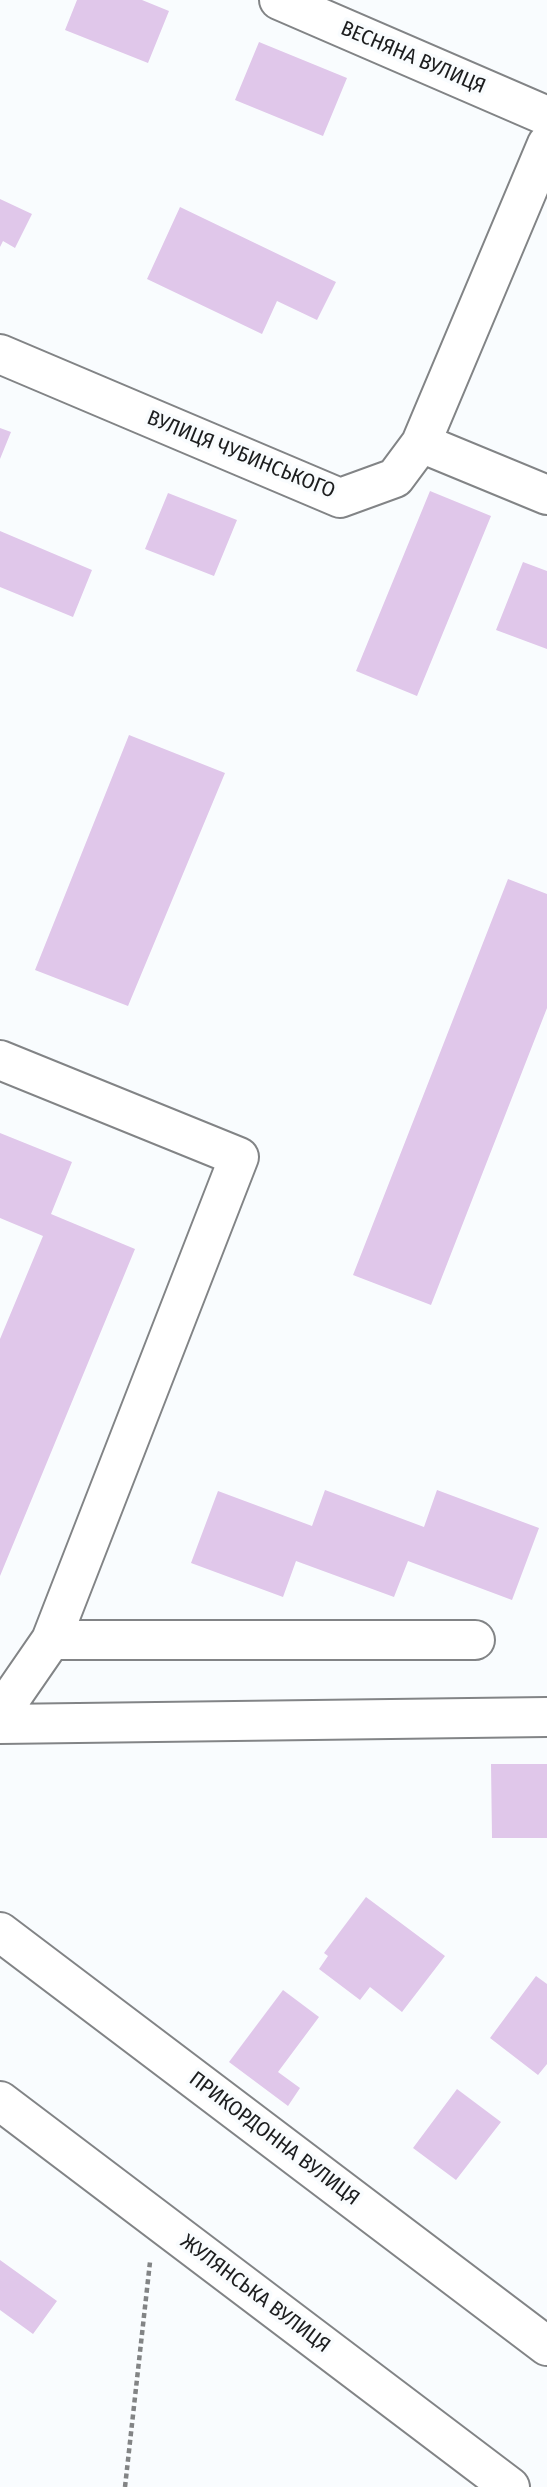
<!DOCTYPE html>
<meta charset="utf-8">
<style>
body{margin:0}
canvas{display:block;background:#f9fcfe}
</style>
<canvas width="547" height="2487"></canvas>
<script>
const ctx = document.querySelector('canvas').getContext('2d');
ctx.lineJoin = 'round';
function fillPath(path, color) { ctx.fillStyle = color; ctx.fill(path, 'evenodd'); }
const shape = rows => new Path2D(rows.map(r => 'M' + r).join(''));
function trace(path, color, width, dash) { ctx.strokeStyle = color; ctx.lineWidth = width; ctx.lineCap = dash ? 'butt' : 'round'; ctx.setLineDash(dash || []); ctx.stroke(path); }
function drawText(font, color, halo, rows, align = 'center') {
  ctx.font = font + ' "Fira Sans Condensed",sans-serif'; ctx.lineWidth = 7; ctx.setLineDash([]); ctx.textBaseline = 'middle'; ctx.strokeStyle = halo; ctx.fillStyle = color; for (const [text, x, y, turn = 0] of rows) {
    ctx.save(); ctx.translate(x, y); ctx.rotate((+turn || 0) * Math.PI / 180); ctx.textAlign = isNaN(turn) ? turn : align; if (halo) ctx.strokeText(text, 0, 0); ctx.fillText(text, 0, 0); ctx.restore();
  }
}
const building = shape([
 [77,0,142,0,169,11,148,63,65,30],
 [259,42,347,78,323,136,235,100],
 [0,199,32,214,15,248,3,241,0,247],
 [180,207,336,282,317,320,277,301,262,334,147,279],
 [0,428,11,432,0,459],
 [430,491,491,516,417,696,356,671],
 [168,493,237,520,214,576,145,549],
 [0,531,92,570,73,617,0,587],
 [523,562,547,571,547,649,496,630],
 [129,735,225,773,128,1006,35,970],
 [508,879,547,894,547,1008,431,1305,353,1275],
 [0,1133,72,1162,51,1214,135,1249,0,1576,0,1339,43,1236,0,1218],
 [325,1490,424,1527,437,1490,539,1528,512,1600,408,1561,394,1597,296,1561,283,1597,191,1563,218,1491,312,1526],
 [491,1764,547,1764,547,1838,492,1838],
 [366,1897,445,1956,402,2012,370,1987,360,2000,319,1969,328,1956,324,1953],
 [536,1976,547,1984,547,2064,538,2075,490,2038],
 [283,1990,319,2017,278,2072,300,2088,288,2106,229,2062],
 [457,2089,501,2122,456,2180,413,2148],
 [0,2260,57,2301,33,2334,0,2310]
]);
const path = shape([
 [125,2487,150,2262]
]);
const minor = shape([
 [279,0,547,116],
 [0,354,340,498,395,478,421,443,547,144],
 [421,443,547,495],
 [0,1060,239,1157,51,1640,0,1714],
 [51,1640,475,1640],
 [0,1724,547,1717],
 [0,1932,547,2346],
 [0,2101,510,2487]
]);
const streetNames = [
 ["ВЕСНЯНА ВУЛИЦЯ",413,58,23],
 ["ВУЛИЦЯ ЧУБИНСЬКОГО",241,455,22],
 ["ПРИКОРДОННА ВУЛИЦЯ",274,2139,37],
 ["ЖУЛЯНСЬКА ВУЛИЦЯ",255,2294,37]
];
fillPath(building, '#e0c7ea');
trace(minor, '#828486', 42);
trace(path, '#828485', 4.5, [5, 3.5]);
trace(minor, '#fff', 38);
drawText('21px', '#1c1d1e', '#f9fcfe', streetNames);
</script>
